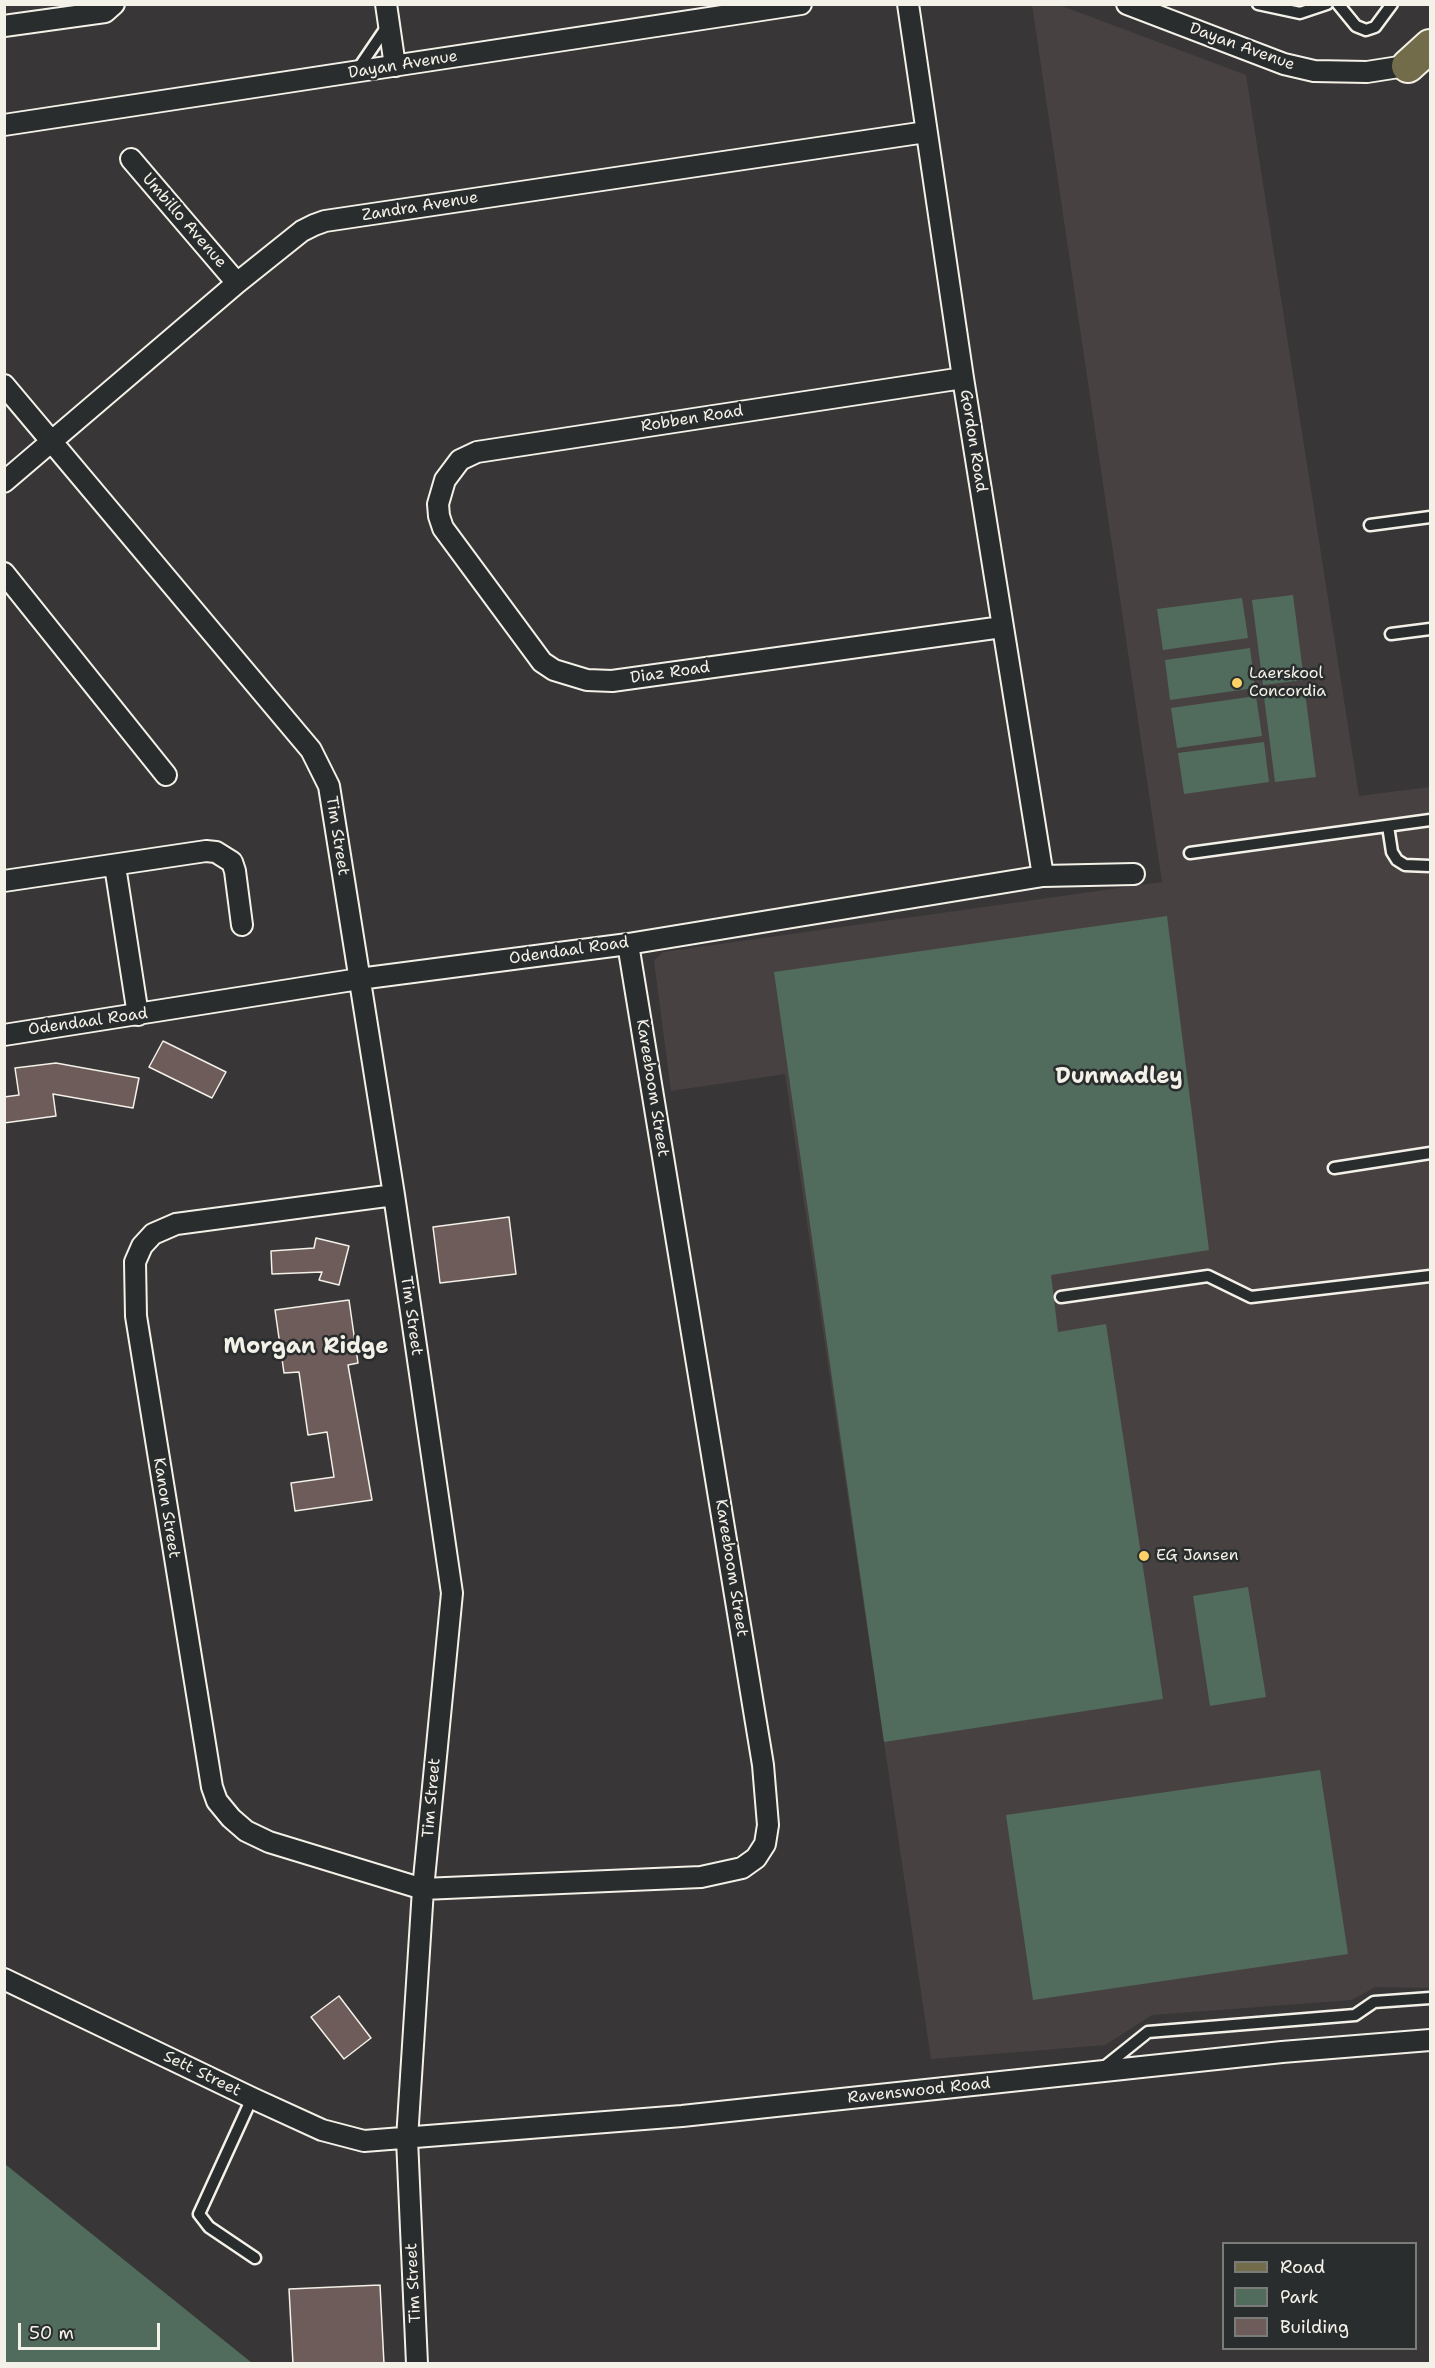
<!DOCTYPE html>
<style>
body{margin:0}
#map{position:relative;width:1435px;height:2368px;overflow:hidden;background:#383637;font-family:"Shantell Sans",sans-serif}
canvas{display:block}
.frame{position:absolute;inset:0;border:6px solid #f4f1e8;pointer-events:none}
.legend{position:absolute;left:1222px;top:2242px;width:195px;height:108px;box-sizing:border-box;background:#2a2d2e;border:2px solid #7b7b78;margin:0;padding:8px 10px;list-style:none;font-size:18px;color:#f4f1e8}
.legend li{display:flex;align-items:center;gap:12px;height:30px}
.legend b{width:30px;border:2px solid #7b7b78}
.scale{position:absolute;left:18px;top:2323px;width:142px;height:27px;box-sizing:border-box;border:3px solid #f4f1e8;border-top:0;padding-left:8px;font-size:18px;line-height:21px;white-space:nowrap;color:#f4f1e8;-webkit-text-stroke:4px #2a2d2e;paint-order:stroke}
</style>
<div id="map">
<canvas width="1435" height="2368"></canvas>
<div class="frame"></div>
<ul class="legend">
<li><b style="height:8px;background:#736c4b"></b>Road</li>
<li><b style="height:16px;background:#516c5c"></b>Park</li>
<li><b style="height:16px;background:#6e5c5a"></b>Building</li>
</ul>
<div class="scale">50 m</div>
</div>
<script>
const ctx = document.querySelector('canvas').getContext('2d');
ctx.lineJoin = 'round';
function fillPath(path, color) { ctx.fillStyle = color; ctx.fill(path, 'evenodd'); }
const shape = rows => new Path2D(rows.map(r => 'M' + r).join(''));
function trace(path, color, width, dash) { ctx.strokeStyle = color; ctx.lineWidth = width; ctx.lineCap = dash ? 'butt' : 'round'; ctx.setLineDash(dash || []); ctx.stroke(path); }
function drawText(font, color, halo, rows, align = 'center') {
  ctx.font = font + ' "Shantell Sans",sans-serif'; ctx.lineWidth = 5; ctx.setLineDash([]); ctx.textBaseline = 'middle'; ctx.strokeStyle = halo; ctx.fillStyle = color; for (const [text, x, y, turn = 0] of rows) {
    ctx.save(); ctx.translate(x, y); ctx.rotate((+turn || 0) * Math.PI / 180); ctx.textAlign = isNaN(turn) ? turn : align; if (halo) ctx.strokeText(text, 0, 0); ctx.fillText(text, 0, 0); ctx.restore();
  }
}
const built = shape([
 [1032,5,1059,5,1246,75,1359,796,1430,787,1430,1988,1375,1987,1352,2000,1152,2015,1105,2045,931,2059,785,1074,671,1091,654,961,663,952,1162,882]
]);
const green = shape([
 [1293,595,1304,680,1263,685,1252,600],
 [1242,598,1248,638,1163,650,1157,609],
 [1250,648,1255,688,1170,700,1165,660],
 [1305,692,1316,777,1275,782,1264,697],
 [1256,696,1262,736,1177,748,1171,708],
 [1264,742,1269,782,1184,794,1178,753],
 [1167,916,1209,1250,1051,1275,1058,1332,1106,1324,1163,1699,884,1742,774,972],
 [1248,1587,1266,1697,1210,1706,1193,1596],
 [1320,1770,1348,1954,1033,2000,1006,1815],
 [4,2164,5,2164,252,2363,5,2363]
]);
const building = shape([
 [163,1041,226,1072,212,1098,149,1067,163,1041],
 [56,1063,139,1078,133,1108,53,1094,56,1116,4,1123,4,1097,19,1095,15,1068,56,1063],
 [509,1217,516,1274,440,1283,433,1227,509,1217],
 [316,1238,349,1246,339,1285,319,1280,322,1272,272,1274,271,1251,314,1248,316,1238],
 [349,1300,358,1363,348,1365,372,1500,295,1511,291,1483,334,1477,327,1432,308,1435,299,1372,284,1373,275,1310,349,1300],
 [339,1996,371,2038,344,2059,311,2017,339,1996],
 [380,2285,384,2364,293,2364,289,2289,380,2285]
]);
const service = shape([
 [1258,4,1300,13,1327,4],
 [1338,4,1356,26,1366,30,1375,27,1392,4],
 [356,72,388,25],
 [1370,525,1430,517],
 [1391,634,1430,629],
 [1388,826,1392,852,1397,860,1405,865,1430,866],
 [1190,853,1430,820],
 [1334,1168,1430,1153],
 [1061,1297,1208,1276,1251,1297,1430,1276],
 [1103,2068,1148,2032,1355,2015,1374,2002,1430,1998],
 [252,2098,199,2214,209,2227,255,2258]
]);
const minor = shape([
 [386,4,395,66],
 [908,4,963,378,1043,876],
 [1127,4,1284,64,1314,71,1367,72,1418,64],
 [4,26,105,12,114,4],
 [4,125,801,4],
 [131,159,237,283],
 [963,378,477,452,460,460,445,480,438,504,439,516,443,528,542,662,554,670,587,680,612,681,1002,627],
 [4,385,311,750,329,786,394,1195,452,1593,423,1889,407,2139,417,2364],
 [4,482,237,283,302,231,314,225,325,221,926,132],
 [4,573,166,775],
 [115,866,138,1015],
 [4,881,206,851,216,852,232,862,235,871,242,925],
 [4,1035,359,979,628,944,1043,876,1134,874],
 [394,1195,176,1224,153,1234,142,1246,135,1262,136,1316,212,1787,217,1801,231,1818,246,1831,269,1842,423,1889,701,1877,742,1868,756,1858,765,1844,768,1825,763,1765,628,944],
 [4,1979,252,2098,322,2130,364,2141,682,2116,1282,2052,1430,2040]
]);
const primary = shape([
 [1408,66,1430,46]
]);
const markers = [
 [1237,683,6,"#ffd166"],
 [1144,1556,6,"#ffd166"]
];
const streetNames = [
 ["Dayan Avenue",1242,47,20],
 ["Dayan Avenue",403,65,-9],
 ["Zandra Avenue",420,207,-9],
 ["Umbillo Avenue",184,221,49],
 ["Robben Road",692,419,-9],
 ["Gordon Road",973,441,81],
 ["Diaz Road",670,673,-8],
 ["Tim Street",337,836,81],
 ["Odendaal Road",569,951,-8],
 ["Odendaal Road",88,1022,-8],
 ["Kareeboom Street",652,1088,81],
 ["Tim Street",411,1316,82],
 ["Kanon Street",166,1508,81],
 ["Kareeboom Street",731,1568,81],
 ["Tim Street",432,1798,-85],
 ["Sett Street",202,2074,26],
 ["Ravenswood Road",919,2091,-6],
 ["Tim Street",414,2283,-93]
];
const poiNames = [
 ["Laerskool",1249,674],
 ["Concordia",1249,692],
 ["EG Jansen",1156,1556]
];
const districtNames = [
 ["Dunmadley",1119,1077],
 ["Morgan Ridge",306,1347]
];
fillPath(built, '#484142');
fillPath(green, '#516c5c');
fillPath(building, '#6e5c5a');
trace(building, '#f4f1e8', 1.5);
trace(service, '#f4f1e8', 15);
trace(minor, '#f4f1e8', 24);
trace(primary, '#f4f1e8', 36);
trace(service, '#2a2d2e', 10);
trace(minor, '#2a2d2e', 20);
trace(primary, '#736c4b', 32);
for (const [x, y, r, color] of markers) { const dot = new Path2D(); dot.arc(x, y, r, 0, 2 * Math.PI); ctx.fillStyle = color; ctx.fill(dot); trace(dot, '#2a2d2e', 2); }
drawText('16px', '#f4f1e8', '#2a2d2e', streetNames);
drawText('16px', '#f4f1e8', '#2a2d2e', poiNames, 'left');
drawText('bold 22px', '#f4f1e8', '#2a2d2e', districtNames);
</script>
